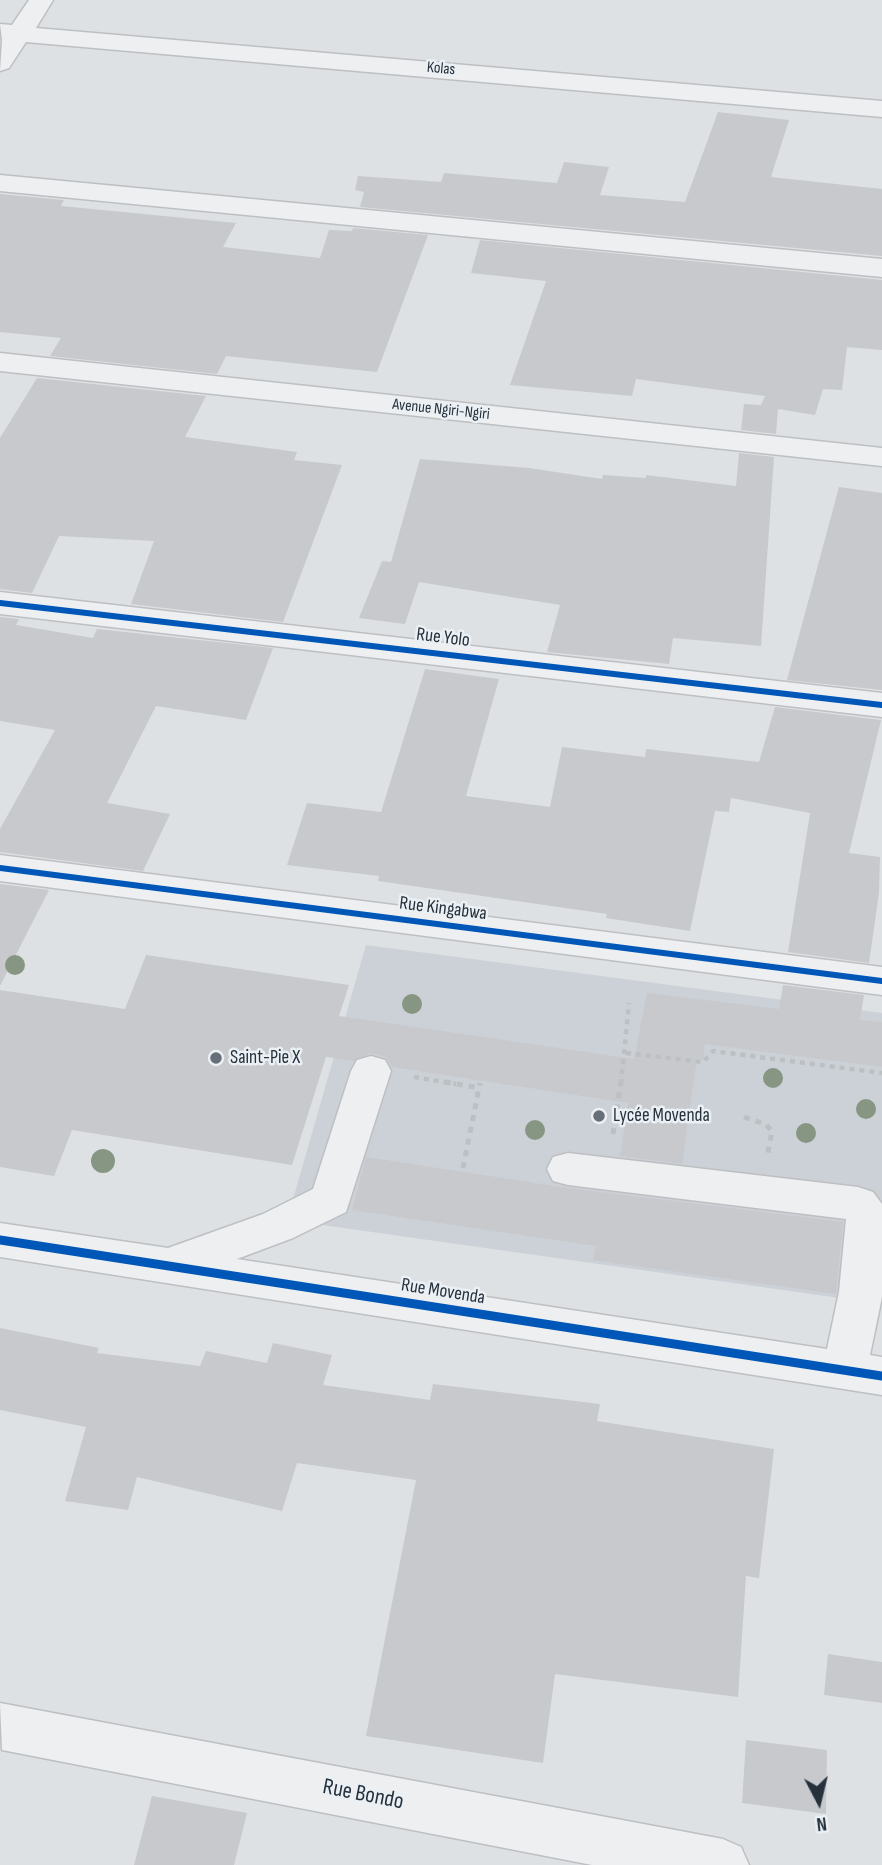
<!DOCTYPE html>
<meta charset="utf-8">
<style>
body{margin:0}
#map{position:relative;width:882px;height:1865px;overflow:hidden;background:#dee1e4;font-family:"Sofia Sans Condensed",sans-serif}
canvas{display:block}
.north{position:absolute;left:784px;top:1767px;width:70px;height:70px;-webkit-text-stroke:5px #ebf0f4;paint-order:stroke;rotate:173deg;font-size:19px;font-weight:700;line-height:28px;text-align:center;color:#26313c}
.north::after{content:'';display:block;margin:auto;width:24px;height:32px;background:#26313c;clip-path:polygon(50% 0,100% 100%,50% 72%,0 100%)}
</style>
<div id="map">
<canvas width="882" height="1865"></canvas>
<div class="north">N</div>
</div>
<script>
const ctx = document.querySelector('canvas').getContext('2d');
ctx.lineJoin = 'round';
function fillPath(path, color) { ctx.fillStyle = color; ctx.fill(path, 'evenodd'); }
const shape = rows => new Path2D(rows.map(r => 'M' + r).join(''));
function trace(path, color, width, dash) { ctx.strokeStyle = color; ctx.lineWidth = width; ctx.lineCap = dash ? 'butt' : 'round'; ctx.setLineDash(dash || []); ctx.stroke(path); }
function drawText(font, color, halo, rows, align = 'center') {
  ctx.font = font + ' "Sofia Sans Condensed",sans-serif'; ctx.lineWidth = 5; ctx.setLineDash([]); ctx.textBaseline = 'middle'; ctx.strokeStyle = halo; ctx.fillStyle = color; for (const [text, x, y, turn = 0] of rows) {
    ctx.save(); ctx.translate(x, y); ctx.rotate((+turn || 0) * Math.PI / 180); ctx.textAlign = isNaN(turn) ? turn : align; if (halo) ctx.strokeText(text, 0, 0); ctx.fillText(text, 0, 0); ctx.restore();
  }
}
const built = shape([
 [366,945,882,1013,882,1304,287,1220]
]);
const building = shape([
 [718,112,789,120,771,177,882,189,882,256,360,207,364,192,355,190,358,176,441,182,444,173,557,183,564,162,609,167,600,195,685,202],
 [0,194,64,200,61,206,236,223,223,247,320,258,329,230,352,231,353,228,428,235,377,372,226,356,217,374,50,356,61,338,0,332],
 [480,240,882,280,882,350,847,347,842,390,823,389,815,415,778,409,776,434,741,430,744,404,761,405,765,396,636,379,632,396,510,385,546,281,471,273],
 [37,378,206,396,185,437,297,452,294,460,342,465,283,622,131,604,154,541,59,536,32,593,0,589,0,438],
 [739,453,774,457,761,646,673,638,669,664,547,652,560,605,419,582,405,624,359,618,382,561,391,562,420,459,529,468,602,479,603,475,646,478,646,475,736,486],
 [839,487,882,493,882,690,787,680],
 [0,617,19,619,16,625,93,638,97,629,273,648,246,720,156,706,107,803,170,814,143,871,0,852,0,829,55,730,0,721],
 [425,669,499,679,466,796,550,807,562,747,645,757,646,749,759,762,775,707,881,720,849,853,880,857,879,893,869,963,788,952,810,813,731,798,729,812,715,811,690,931,606,918,607,914,378,881,379,876,287,865,307,803,381,812],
 [0,884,49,890,0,986],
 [146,955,349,985,339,1016,634,1059,647,993,779,1009,783,985,864,995,860,1020,882,1022,882,1067,705,1044,703,1059,697,1058,682,1164,620,1156,628,1103,392,1067,386,1057,370,1053,354,1061,326,1057,292,1165,72,1130,54,1176,0,1167,0,990,125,1009],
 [366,1157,568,1188,843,1222,836,1294,593,1260,596,1246,352,1210],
 [0,1328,99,1348,97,1353,200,1366,206,1351,267,1363,273,1343,332,1355,323,1385,430,1400,433,1384,600,1404,597,1421,774,1449,759,1578,746,1576,738,1697,555,1674,543,1763,366,1736,416,1480,297,1463,282,1511,137,1477,128,1510,65,1501,86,1427,0,1410],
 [828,1654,882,1662,882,1703,824,1695],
 [746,1740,827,1750,826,1814,742,1803],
 [152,1796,247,1813,234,1865,134,1865]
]);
const pathFar1 = shape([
 [626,1053,703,1062,713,1051,882,1073],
 [414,1077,456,1084],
 [621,1084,629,1003]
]);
const path = shape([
 [445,1082,480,1088],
 [744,1117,765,1124,772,1131,768,1153],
 [613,1134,621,1082],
 [463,1168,480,1083]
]);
const minor = shape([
 [29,0,53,0,36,28,882,101,882,117,26,42,9,68,0,71,2,40,0,24,12,25,29,0],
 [0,175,882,259,882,277,0,191,0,175],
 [0,353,882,448,882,466,0,371,0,353],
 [0,592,882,693,882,717,0,614,0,592],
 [0,855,882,967,882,995,0,881,0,855],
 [371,1056,385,1060,391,1071,346,1212,293,1238,237,1259,827,1349,839,1292,846,1219,568,1185,553,1181,547,1169,553,1157,568,1153,858,1187,873,1192,882,1204,882,1297,870,1355,882,1357,882,1395,0,1257,0,1223,168,1248,263,1214,313,1189,351,1071,357,1060,371,1056],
 [0,1703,723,1839,741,1847,749,1865,592,1865,2,1750,0,1703]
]);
const cyclewayFar1 = shape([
 [0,603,882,705],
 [0,868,882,981]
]);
const cycleway = shape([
 [0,1240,882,1376]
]);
const trees = [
 [15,965,10],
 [412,1004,10],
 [773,1078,10],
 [866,1109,10],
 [535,1130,10],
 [806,1133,10],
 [103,1161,12]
];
const markers = [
 [216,1058,7,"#666f77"],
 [599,1116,7,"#666f77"]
];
const farStreetnames = [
 ["Kolas",441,69,5],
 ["Avenue Ngiri-Ngiri",441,410,6]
];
const streetNames = [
 ["Rue Yolo",443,638,7],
 ["Rue Kingabwa",443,909,7],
 ["Rue Movenda",443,1292,9]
];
const poiNames = [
 ["Saint-Pie X",230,1058],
 ["Lycée Movenda",613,1116]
];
const nearStreetnames = [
 ["Rue Bondo",363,1795,11]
];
fillPath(built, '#ccd1d7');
fillPath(building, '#c7c9cc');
trace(minor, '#bdbfc2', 3);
trace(pathFar1, '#bcc0c3', 4.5, [5, 5]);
trace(path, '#bcc0c3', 5, [6, 6]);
fillPath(minor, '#eeeff1');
trace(cyclewayFar1, '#0057b8', 6);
trace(cycleway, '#0057b8', 9);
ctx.fillStyle = '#879683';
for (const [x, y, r] of trees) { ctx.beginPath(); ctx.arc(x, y, r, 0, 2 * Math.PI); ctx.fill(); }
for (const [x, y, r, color] of markers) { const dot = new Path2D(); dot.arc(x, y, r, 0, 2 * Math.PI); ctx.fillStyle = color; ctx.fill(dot); trace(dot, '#ebf0f4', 2.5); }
drawText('16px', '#26313c', '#ebf0f4', farStreetnames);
drawText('19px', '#26313c', '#ebf0f4', streetNames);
drawText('19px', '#26313c', '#ebf0f4', poiNames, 'left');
drawText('23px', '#26313c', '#ebf0f4', nearStreetnames);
</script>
